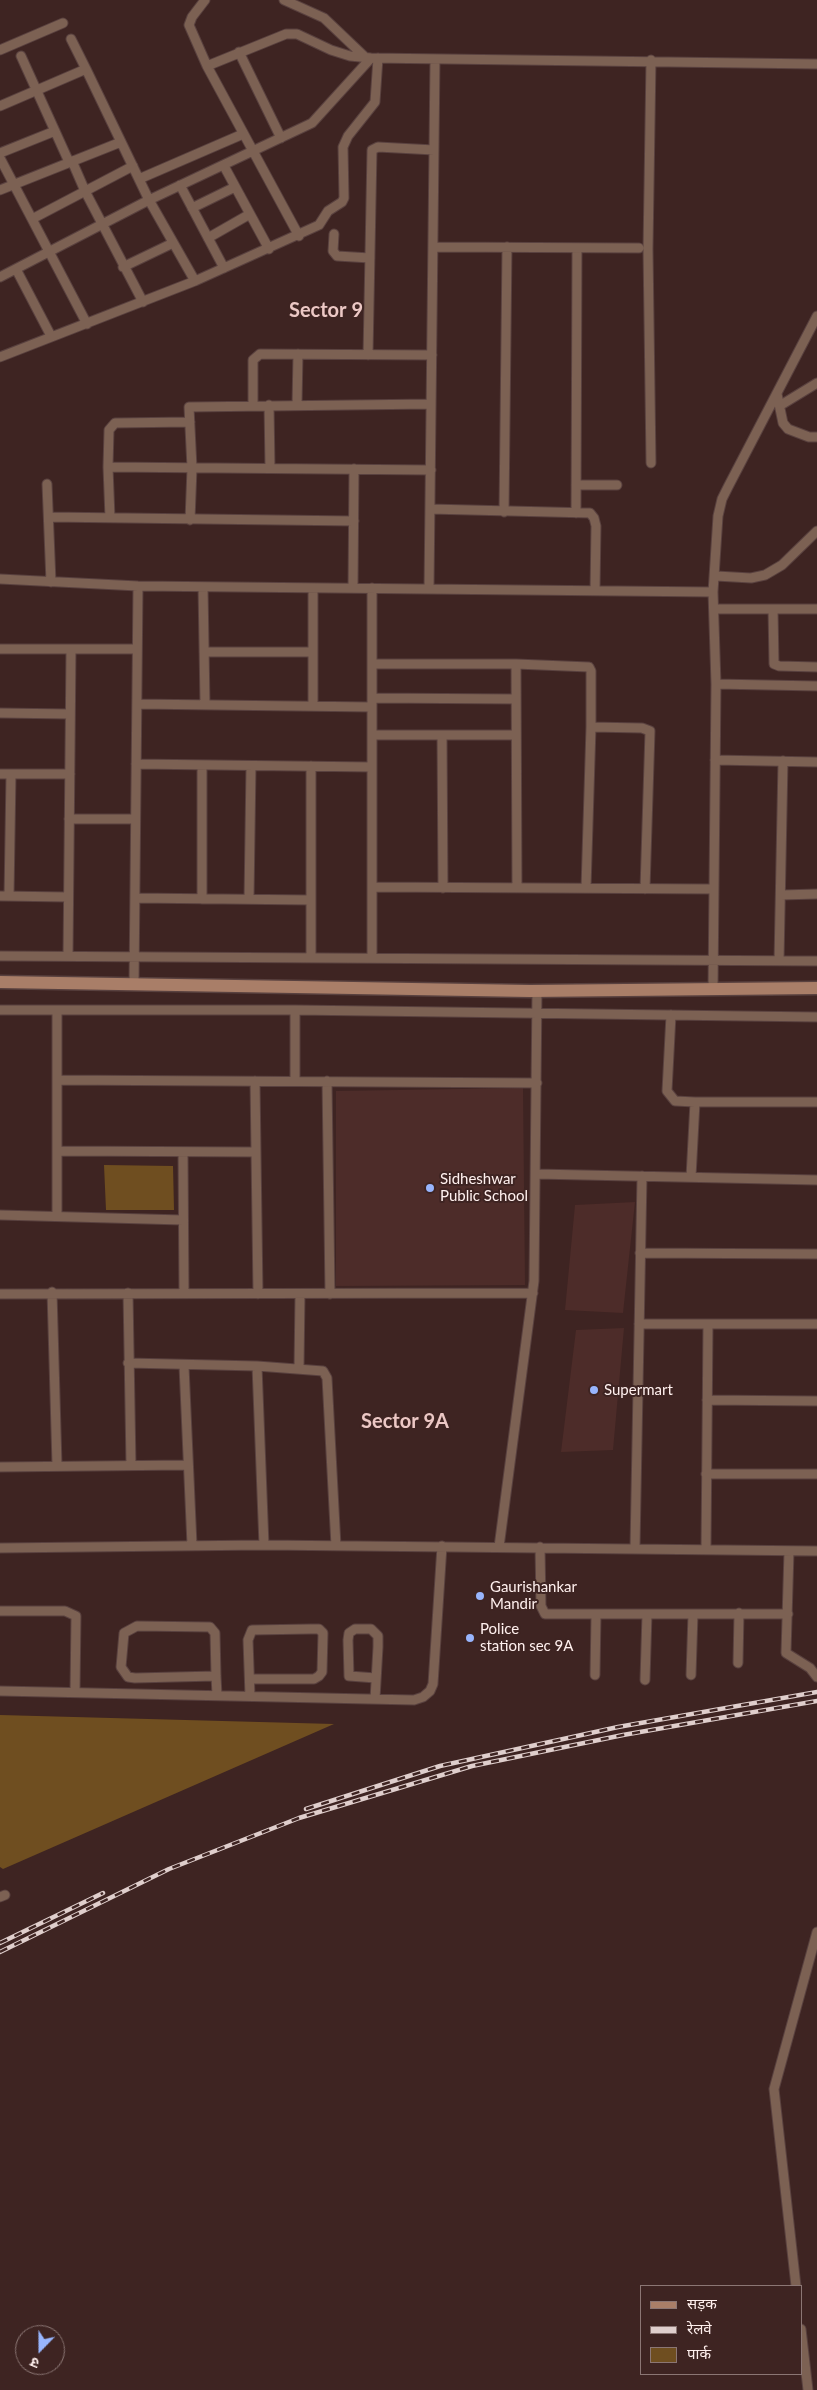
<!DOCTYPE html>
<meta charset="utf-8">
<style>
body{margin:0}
#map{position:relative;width:817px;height:2390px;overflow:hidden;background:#3e2422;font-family:Lato,"Noto Sans Devanagari",sans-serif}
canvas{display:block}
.legend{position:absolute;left:640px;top:2285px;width:162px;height:90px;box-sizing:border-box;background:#3e2422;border:1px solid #8b7674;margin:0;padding:6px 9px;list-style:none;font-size:15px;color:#fff0ee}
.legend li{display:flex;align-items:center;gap:10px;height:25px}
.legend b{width:25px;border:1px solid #8b7674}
.north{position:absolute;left:15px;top:2325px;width:50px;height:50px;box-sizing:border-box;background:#3e2422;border:1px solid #8b7674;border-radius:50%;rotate:202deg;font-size:14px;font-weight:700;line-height:20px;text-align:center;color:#fff0ee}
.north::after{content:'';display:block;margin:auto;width:18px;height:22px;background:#98b5fd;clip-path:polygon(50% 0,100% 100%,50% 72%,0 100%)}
</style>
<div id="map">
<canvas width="817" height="2390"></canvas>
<ul class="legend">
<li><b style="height:6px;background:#a97e68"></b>सड़क</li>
<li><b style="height:6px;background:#dfcecc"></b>रेलवे</li>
<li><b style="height:14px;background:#6f4e20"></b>पार्क</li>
</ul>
<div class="north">उ</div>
</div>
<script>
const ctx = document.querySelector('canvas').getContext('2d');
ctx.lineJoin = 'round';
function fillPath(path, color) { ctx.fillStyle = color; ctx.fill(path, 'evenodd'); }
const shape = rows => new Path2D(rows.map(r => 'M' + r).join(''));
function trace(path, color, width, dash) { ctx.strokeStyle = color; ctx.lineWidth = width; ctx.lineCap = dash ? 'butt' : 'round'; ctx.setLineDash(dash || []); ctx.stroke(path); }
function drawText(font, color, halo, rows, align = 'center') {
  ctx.font = font + ' Lato,sans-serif'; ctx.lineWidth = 4; ctx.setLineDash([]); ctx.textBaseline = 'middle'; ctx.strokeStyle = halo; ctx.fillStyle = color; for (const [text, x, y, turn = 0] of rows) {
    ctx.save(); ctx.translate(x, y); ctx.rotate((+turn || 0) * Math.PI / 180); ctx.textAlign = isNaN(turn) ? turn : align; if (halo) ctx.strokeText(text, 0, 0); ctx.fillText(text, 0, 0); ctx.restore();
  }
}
const built = shape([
 [523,1088,525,1285,336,1286,336,1091],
 [635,1202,623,1313,565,1310,575,1205],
 [624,1328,613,1450,561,1452,576,1330]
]);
const green = shape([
 [104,1165,173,1166,174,1210,106,1210],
 [0,1715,334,1724,3,1869,0,1867]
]);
const street = shape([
 [205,0,192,17,189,25,207,66],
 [284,0,324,18,366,58],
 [71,39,86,69],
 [0,50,63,23],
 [239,52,281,138],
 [21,56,69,162],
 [0,106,86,69,149,200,195,281],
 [0,153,55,131],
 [0,158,87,324],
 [72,161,85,191,143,302],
 [224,166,269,249],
 [139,179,243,134],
 [180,185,224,268],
 [0,190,121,142],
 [192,208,235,187],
 [32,219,133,166],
 [334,234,333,251,337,256,370,258],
 [299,236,207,66,286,34,297,34,331,50,350,56,371,58,817,64],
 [208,238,250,214],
 [433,247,639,248],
 [123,267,173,243],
 [16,269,51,336],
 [0,277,149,200,312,123,371,58],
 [368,355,372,150,378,147,434,150],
 [0,357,195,281,319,225,328,211,342,202,344,198,343,147,348,136,375,102,378,58],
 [777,394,783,423,788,429,809,437,817,437],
 [269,405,270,468],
 [297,405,298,354],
 [781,405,817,383],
 [253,406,253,360,260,354,432,355],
 [651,463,648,249,651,60],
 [108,467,109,430,115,423,190,422],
 [47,484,51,582],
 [576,485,617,485],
 [430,509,590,513,594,518,596,526,595,591],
 [504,512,507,247],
 [576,513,577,248],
 [49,517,354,521],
 [110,518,108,467,431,470],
 [190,520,192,468,189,407,431,404],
 [716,576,751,578,765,575,782,565,817,531],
 [0,579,138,586,713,592],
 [203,587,205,704],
 [353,588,354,469],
 [429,589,435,59],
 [714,609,817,609],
 [773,609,774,664,779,666,817,667],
 [0,649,137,649],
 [204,652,313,652],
 [372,664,516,664,589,667,591,671,591,727,586,888],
 [516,664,517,888],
 [716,684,817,686],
 [372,698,516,699],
 [137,704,372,707],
 [313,706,313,588],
 [0,713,70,714],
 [591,727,642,728,650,731,645,889],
 [372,735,516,735],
 [442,735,443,888],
 [715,760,817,762],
 [136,764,372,767],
 [0,774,70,774],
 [69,819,135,819],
 [372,887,713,889],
 [781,895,817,894],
 [0,896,68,897],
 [9,896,11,774],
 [135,898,311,900],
 [202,899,202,765],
 [249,899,251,766],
 [0,956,817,961],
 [68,956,71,649],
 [311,957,311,766],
 [372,958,372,588],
 [779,961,783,761],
 [134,983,138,586],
 [713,988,716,684,713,592,718,516,722,499,728,487,817,316],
 [0,1010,295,1010,817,1017],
 [295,1010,295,1081],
 [671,1015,667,1091,675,1101,695,1102],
 [57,1080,537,1083],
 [255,1081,258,1294],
 [327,1081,330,1294],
 [57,1151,256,1152],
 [183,1152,184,1293],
 [536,1174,817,1180],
 [691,1177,695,1102,817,1102],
 [0,1215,183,1220],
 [57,1216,57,1011],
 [640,1253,817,1254],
 [52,1292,57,1465],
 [128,1293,131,1465],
 [0,1294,533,1293],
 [639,1324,817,1324],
 [128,1363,257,1366,323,1371,327,1378,336,1546],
 [184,1366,192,1545],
 [257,1366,264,1545],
 [299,1368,300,1294],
 [707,1400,817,1401],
 [0,1467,187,1465],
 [706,1474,817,1474],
 [499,1547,534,1281,537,991],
 [540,1547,541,1606,545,1614,788,1614],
 [0,1548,264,1545,817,1551],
 [635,1548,642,1176],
 [706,1549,708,1324],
 [789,1551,786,1653,810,1668,817,1677],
 [0,1611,65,1611,76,1616,75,1692],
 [738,1663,739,1613],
 [595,1675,596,1615],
 [691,1675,693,1614],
 [216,1676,135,1678,128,1677,121,1667,124,1633,137,1626,210,1627,215,1633,216,1676,217,1695],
 [250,1679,314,1679,319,1676,322,1672,323,1633,319,1629,311,1629,252,1630,248,1640,250,1696],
 [645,1680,647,1614],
 [0,1691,414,1700,423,1697,430,1691,433,1684,442,1546],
 [375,1699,378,1647,378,1636,371,1629,355,1629,349,1633,348,1640,349,1676,376,1678],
 [0,1897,5,1895],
 [796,2286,774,2089,817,1932],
 [801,2329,808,2390]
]);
const secondary = shape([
 [0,982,530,991,817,988]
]);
const rail = shape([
 [306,1809,440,1766,618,1727,817,1692],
 [0,1943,103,1893],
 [0,1952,169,1869,299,1818,472,1766,623,1735,817,1701]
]);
const markers = [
 [430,1188,5,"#98b5fd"],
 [594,1390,5,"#98b5fd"],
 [480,1596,5,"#98b5fd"],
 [470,1638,5,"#98b5fd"]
];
const poiNames = [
 ["Sidheshwar",440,1179],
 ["Public School",440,1196],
 ["Supermart",604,1390],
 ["Gaurishankar",490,1587],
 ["Mandir",490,1604],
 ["Police",480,1629],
 ["station sec 9A",480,1646]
];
const districtNames = [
 ["Sector 9",326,311],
 ["Sector 9A",405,1422]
];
fillPath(built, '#4d2c29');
fillPath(green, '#6f4e20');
trace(street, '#59413f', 11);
trace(secondary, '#59413f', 15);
trace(street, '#7c6153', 9);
trace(secondary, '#a97e68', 12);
trace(rail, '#dfcecc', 4.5);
trace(rail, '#3e2422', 2.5, [8]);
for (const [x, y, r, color] of markers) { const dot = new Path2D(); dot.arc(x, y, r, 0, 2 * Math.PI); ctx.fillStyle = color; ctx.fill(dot); trace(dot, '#3e2422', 2); }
drawText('15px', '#fff0ee', '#3e2422', poiNames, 'left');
drawText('bold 20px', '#ecc8c5', '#3e2422', districtNames);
</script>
